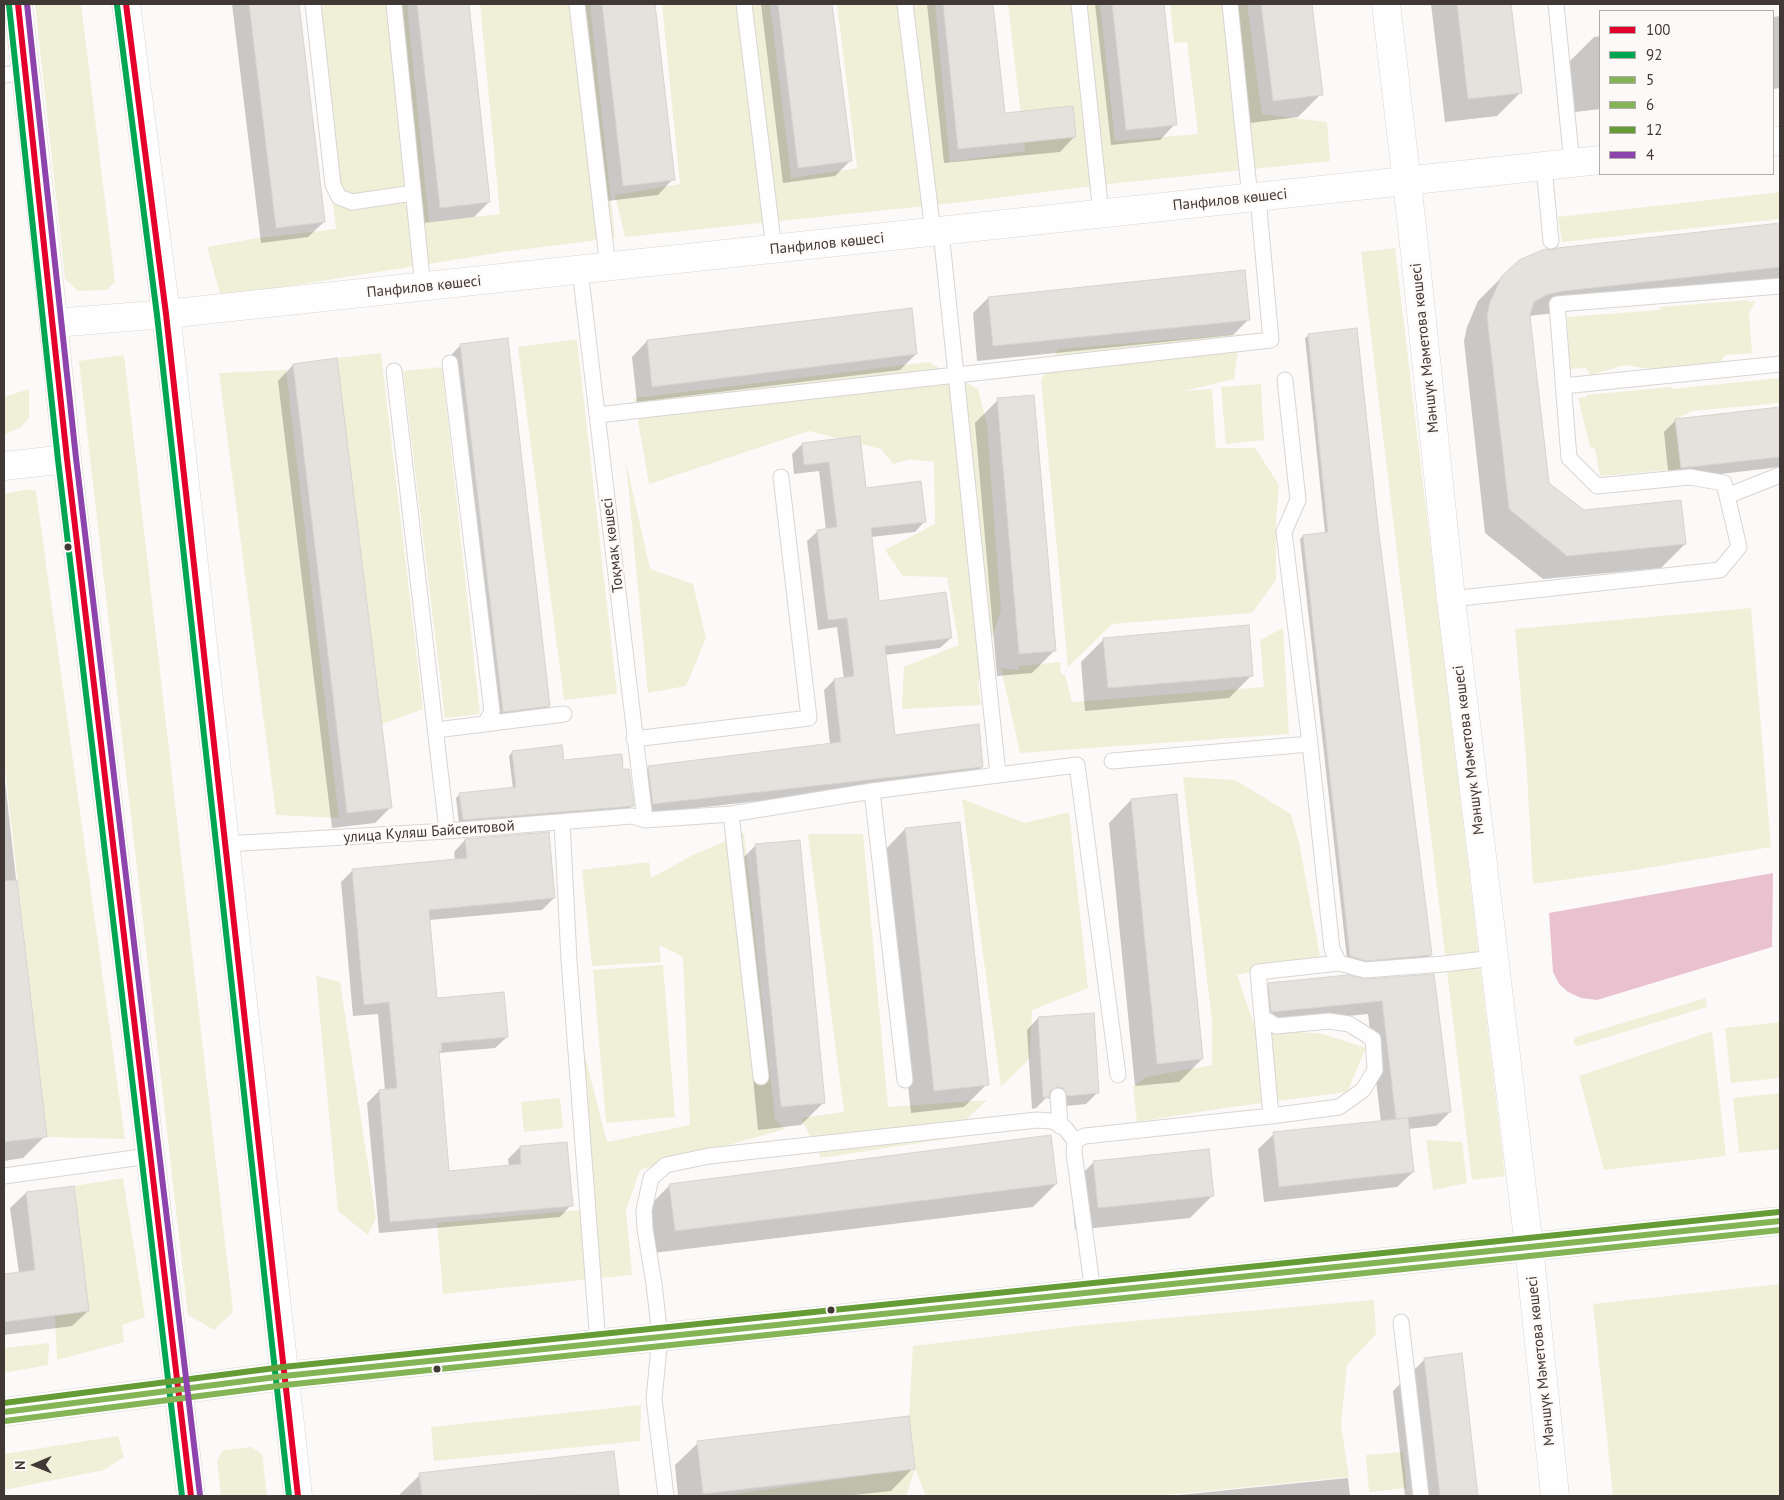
<!DOCTYPE html>
<meta charset="utf-8">
<style>
body{margin:0}
#map{position:relative;width:1784px;height:1500px;overflow:hidden;background:#fcfaf8;font-family:"PT Sans",sans-serif}
canvas{display:block}
.frame{position:absolute;inset:0;border:5px solid #403834;pointer-events:none}
.legend{position:absolute;left:1599px;top:10px;width:175px;height:165px;box-sizing:border-box;background:#fdf9f7;border:1px solid #b1aca9;margin:0;padding:6px 9px;list-style:none;font-size:15px;color:#403834}
.legend li{display:flex;align-items:center;gap:10px;height:25px}
.legend b{width:25px;border:1px solid #b1aca9}
.north{position:absolute;left:10px;top:1440px;width:50px;height:50px;-webkit-text-stroke:4px #fdf9f7;paint-order:stroke;rotate:269deg;font-size:14px;font-weight:700;line-height:20px;text-align:center;color:#403834}
.north::after{content:'';display:block;margin:auto;width:18px;height:22px;background:#403834;clip-path:polygon(50% 0,100% 100%,50% 72%,0 100%)}
</style>
<div id="map">
<canvas width="1784" height="1500"></canvas>
<div class="frame"></div>
<ul class="legend">
<li><b style="height:6px;background:#e4002b"></b>100</li>
<li><b style="height:6px;background:#00a651"></b>92</li>
<li><b style="height:6px;background:#85b456"></b>5</li>
<li><b style="height:6px;background:#85b456"></b>6</li>
<li><b style="height:6px;background:#669c35"></b>12</li>
<li><b style="height:6px;background:#8e44ad"></b>4</li>
</ul>
<div class="north">N</div>
</div>
<script>
const ctx = document.querySelector('canvas').getContext('2d');
ctx.lineJoin = 'round';
function fillPath(path, color) { ctx.fillStyle = color; ctx.fill(path, 'evenodd'); }
const shape = rows => new Path2D(rows.map(r => 'M' + r).join(''));
function trace(path, color, width, dash) { ctx.strokeStyle = color; ctx.lineWidth = width; ctx.lineCap = dash ? 'butt' : 'round'; ctx.setLineDash(dash || []); ctx.stroke(path); }
function drawText(font, color, halo, rows, align = 'center') {
  ctx.font = font + ' "PT Sans",sans-serif'; ctx.lineWidth = 4.5; ctx.setLineDash([]); ctx.textBaseline = 'middle'; ctx.strokeStyle = halo; ctx.fillStyle = color; for (const [text, x, y, turn = 0] of rows) {
    ctx.save(); ctx.translate(x, y); ctx.rotate((+turn || 0) * Math.PI / 180); ctx.textAlign = isNaN(turn) ? turn : align; if (halo) ctx.strokeText(text, 0, 0); ctx.fillText(text, 0, 0); ctx.restore();
  }
}
const green = shape([
 [35,4,81,4,115,282,107,290,78,291,65,279],
 [307,4,407,4,429,222,500,214,480,4,590,4,615,238,503,252,221,297,207,247,258,238,336,229],
 [662,4,770,4,793,192,792,178,857,168,837,4,935,4,950,162,1025,151,1008,4,1100,4,1115,141,1198,134,1187,42,1174,43,1170,4,1247,4,1262,114,1327,122,1330,161,1119,183,954,203,625,237,615,195,680,184],
 [1780,192,1780,219,1562,242,1558,217],
 [1395,248,1505,1176,1472,1180,1361,252],
 [1748,300,1748,302,1756,301,1749,313,1752,353,1725,355,1720,363,1657,370,1625,365,1590,375,1586,368,1570,369,1567,317,1660,310,1660,307],
 [1240,334,1234,379,1184,391,1212,389,1216,448,1255,448,1279,485,1276,520,1276,580,1252,613,1112,624,1068,667,1041,380,1058,349],
 [577,339,617,694,564,700,518,347],
 [381,353,423,709,382,724,337,358],
 [124,355,233,1312,214,1330,188,1315,79,361],
 [928,362,978,389,987,425,1001,610,978,682,981,705,902,709,904,667,959,645,947,577,903,576,885,550,935,524,934,462,910,459,893,464,881,449,809,431,649,484,634,398],
 [442,367,480,714,445,718,403,371],
 [286,370,339,818,276,815,219,373],
 [1780,378,1780,403,1692,411,1675,420,1681,469,1600,476,1595,449,1590,447,1578,398,1586,397,1586,395,1671,387,1672,389],
 [1261,384,1264,440,1226,444,1221,387],
 [29,389,29,418,21,427,4,435,4,397],
 [626,462,650,569,693,584,706,638,686,686,648,693],
 [29,489,36,491,125,1139,47,1137,4,761,4,494],
 [1751,608,1771,847,1635,870,1533,884,1526,756,1515,629],
 [1283,628,1289,734,1020,753,1001,668,1019,670,1019,666,1060,662,1061,674,1065,675,1072,702,1264,687,1260,640],
 [1183,777,1235,780,1291,814,1299,842,1320,956,1237,975,1255,1028,1323,1034,1366,1048,1347,1092,1224,1108,1137,1122,1133,1087,1146,1077,1212,1065,1212,1021],
 [962,799,1025,823,1069,812,1088,988,1032,1010,1030,1058,1001,1087],
 [744,833,775,1119,785,1129,640,1170,626,1210,632,1275,443,1294,437,1223,579,1210,584,1166,585,1056,607,1142,690,1125,683,957,659,945,661,962,592,966,582,870,649,862,651,878,691,856],
 [808,834,863,834,888,1107,987,1100,945,1139,821,1158,801,1118,844,1112],
 [663,965,675,1117,606,1123,593,970],
 [316,976,340,982,376,1217,368,1235,338,1211],
 [1706,998,1707,1007,1578,1046,1575,1045,1573,1042,1576,1037],
 [1780,1022,1780,1078,1731,1083,1725,1028],
 [1712,1031,1726,1156,1604,1170,1579,1076],
 [1780,1093,1780,1149,1739,1153,1733,1098],
 [560,1098,563,1128,524,1132,521,1102],
 [1426,1140,1462,1142,1467,1183,1433,1190],
 [123,1178,145,1317,122,1325,124,1342,57,1360,55,1316,89,1311,74,1186],
 [1780,1284,1780,1496,1613,1496,1593,1304],
 [1374,1300,1376,1334,1347,1365,1341,1425,1349,1477,1156,1496,926,1496,915,1469,906,1496,722,1496,915,1468,909,1416,913,1346,1086,1325],
 [49,1343,48,1365,4,1373,4,1348],
 [641,1405,640,1441,434,1461,431,1427],
 [118,1436,124,1457,104,1470,4,1490,4,1454],
 [251,1447,262,1454,267,1496,221,1496,217,1461,223,1450],
 [1403,1452,1407,1488,1369,1492,1366,1455]
]);
const water = shape([
 [1773,873,1772,947,1597,1000,1581,998,1568,992,1559,984,1553,972,1549,913]
]);
const shadow = shape([
 [232,4,297,4,324,222,308,237,261,243],
 [400,4,467,4,489,202,474,217,424,223],
 [585,4,654,4,673,179,658,195,607,201],
 [761,4,831,4,850,161,835,176,783,183],
 [927,4,992,4,1004,115,1075,136,1060,152,944,163],
 [1095,4,1162,4,1175,124,1160,140,1111,145],
 [1236,4,1311,4,1321,94,1298,117,1250,123],
 [1431,4,1510,4,1520,93,1497,116,1445,122],
 [1780,16,1780,88,1773,89,1773,17],
 [1600,36,1600,109,1567,113,1562,69,1594,37],
 [1780,225,1780,287,1529,316,1548,484,1584,512,1685,544,1661,568,1543,579,1485,533,1464,341,1467,327,1478,301,1503,276,1557,249],
 [988,298,1249,319,1233,335,977,361,973,313],
 [911,310,916,354,900,370,637,402,632,357,647,341],
 [1309,335,1377,526,1431,955,1427,958,1362,963,1347,959,1300,539,1303,536,1325,533,1305,338],
 [461,345,549,706,534,721,488,727,445,361],
 [293,365,391,807,375,823,332,828,278,381],
 [998,400,1055,650,1032,673,997,676,975,423],
 [1780,408,1780,467,1669,480,1664,432,1676,420],
 [858,437,865,489,925,521,915,532,871,537,878,602,951,638,940,648,885,655,894,736,982,767,971,777,643,814,638,778,649,767,830,744,824,690,834,680,844,679,837,627,818,630,807,541,818,531,826,530,819,471,794,474,792,454,802,444],
 [1104,639,1252,675,1229,698,1085,711,1081,662],
 [512,752,622,771,633,806,629,809,459,823,456,798,460,794,513,789,509,756],
 [4,772,45,1136,23,1158,4,1161],
 [1131,800,1202,1059,1179,1082,1135,1086,1109,823],
 [905,829,987,1084,964,1107,911,1113,883,852],
 [465,840,554,898,542,910,429,920,436,1000,507,1037,495,1048,438,1053,448,1172,509,1166,508,1159,520,1147,571,1205,560,1217,379,1233,367,1103,379,1091,385,1090,378,1014,353,1016,341,882,353,870,455,861,454,852],
 [756,845,824,1102,801,1125,758,1130,733,868],
 [1433,975,1450,1112,1436,1126,1408,1129,1413,1172,1397,1187,1264,1202,1258,1149,1274,1134,1381,1122,1368,1014,1257,1025,1255,998,1269,984,1366,981],
 [1038,1018,1097,1093,1086,1104,1056,1107,1051,1099,1046,1098,1036,1108,1032,1109,1027,1030],
 [1094,1162,1213,1195,1190,1218,1075,1230,1071,1185],
 [1056,1184,1033,1207,653,1253,647,1208,670,1185],
 [26,1193,88,1311,72,1326,4,1335,4,1275,19,1273,10,1208],
 [1461,1355,1477,1496,1405,1496,1393,1391,1425,1359],
 [698,1443,913,1468,891,1491,845,1496,678,1496,675,1465],
 [420,1475,618,1495,616,1496,398,1496],
 [1348,1478,1350,1496,1169,1496]
]);
const building = shape([
 [249,4,299,4,325,222,276,228,249,4],
 [417,4,469,4,490,202,440,208,417,4],
 [602,4,655,4,675,180,623,186,602,4],
 [778,4,832,4,852,161,798,168,778,4],
 [943,4,993,4,1005,113,1073,106,1076,137,958,149,943,4],
 [1112,4,1164,4,1177,125,1126,130,1112,4],
 [1261,4,1312,4,1323,95,1273,101,1261,4],
 [1457,4,1511,4,1522,93,1468,99,1457,4],
 [1780,223,1780,267,1564,291,1546,295,1534,302,1530,315,1531,325,1549,483,1584,510,1681,500,1686,544,1567,556,1509,509,1487,316,1490,302,1502,276,1519,260,1545,249,1552,250,1557,248,1780,223],
 [1245,270,1250,320,993,346,988,297,1245,270],
 [912,308,917,354,652,387,647,340,912,308],
 [1357,328,1378,526,1432,955,1366,961,1350,956,1303,535,1328,532,1308,334,1357,328],
 [508,338,550,706,503,712,460,344,508,338],
 [337,358,392,808,347,813,293,364,337,358],
 [1034,395,1056,651,1019,654,997,398,1034,395],
 [1780,407,1780,457,1681,468,1675,419,1780,407],
 [860,436,866,488,921,481,926,522,871,528,879,601,946,592,952,638,885,646,895,735,979,724,983,767,653,804,648,766,841,742,834,679,854,676,847,618,828,620,817,530,837,527,829,462,804,465,802,443,860,436],
 [1249,625,1253,676,1108,688,1103,638,1249,625],
 [562,745,564,760,622,754,623,769,629,769,634,806,463,820,459,793,516,787,512,751,562,745],
 [1177,794,1203,1059,1157,1064,1131,799,1177,794],
 [960,822,989,1085,934,1091,905,828,960,822],
 [549,832,555,898,429,910,437,998,504,992,508,1037,441,1043,442,1051,439,1051,449,1171,521,1164,520,1146,567,1142,573,1206,390,1222,379,1090,397,1088,389,1002,364,1005,352,869,467,858,465,839,549,832],
 [800,840,825,1103,781,1107,755,844,800,840],
 [17,880,47,1137,4,1142,4,881,17,880],
 [1434,974,1451,1112,1396,1119,1382,1001,1271,1012,1268,983,1348,975,1366,979,1434,974],
 [1094,1013,1099,1093,1067,1096,1063,1088,1057,1087,1050,1091,1049,1097,1043,1098,1038,1017,1094,1013],
 [1408,1118,1414,1172,1279,1187,1273,1132,1408,1118],
 [1051,1135,1057,1184,675,1231,669,1184,1051,1135],
 [1209,1149,1214,1196,1098,1208,1093,1161,1209,1149],
 [74,1186,89,1311,4,1322,4,1274,35,1270,26,1192,74,1186],
 [1462,1353,1478,1496,1440,1496,1424,1358,1462,1353],
 [909,1416,915,1469,703,1494,697,1441,909,1416],
 [614,1451,619,1495,422,1496,419,1473,614,1451]
]);
const service = shape([
 [313,4,333,185,339,197,352,202,413,193],
 [394,4,423,287],
 [577,4,608,267],
 [744,4,774,249],
 [905,4,933,232],
 [1079,4,1101,214],
 [1230,4,1250,198],
 [1556,4,1572,164],
 [4,75,25,72],
 [1544,167,1551,241],
 [941,232,998,774],
 [580,270,645,820],
 [450,363,492,711,485,724],
 [394,371,447,831],
 [1285,380,1298,500,1284,532,1310,744,1332,949,1339,963,1365,970,1443,964,1494,958],
 [1563,386,1780,364],
 [597,415,1271,340,1258,198],
 [1727,496,1780,475],
 [1451,599,1720,570,1739,547,1724,483,1690,477,1597,486,1569,458,1557,304,1780,286],
 [436,730,564,714],
 [634,739,809,718,781,477],
 [1112,761,1310,744],
 [872,791,905,1080],
 [731,814,761,1077],
 [562,822,569,960,598,1344],
 [225,844,447,831,632,816,645,820,731,814,872,791,1077,765,1118,1075],
 [1058,1096,1060,1126],
 [1271,1116,1258,972,1339,963],
 [4,1176,149,1156],
 [1093,1292,1074,1153,1075,1141,1085,1136,1271,1116,1339,1107,1363,1090,1375,1070,1373,1039,1349,1024,1329,1021,1276,1026,1262,1017],
 [1401,1322,1421,1496],
 [666,1496,654,1399,660,1337,654,1284,645,1229,644,1210,651,1178,666,1165,709,1156,1037,1120,1052,1121,1065,1128,1075,1141]
]);
const minor = shape([
 [4,466,67,459]
]);
const tertiary = shape([
 [1386,4,1413,235,1451,599,1529,1247,1555,1496],
 [1773,141,1780,141],
 [54,323,166,314,1600,160],
 [4,1412,284,1376,1780,1221]
]);
const primary = shape([
 [18,4,50,290,67,459,191,1496],
 [126,4,166,314,298,1496]
]);
const bus1 = shape([
 [18,4,67,459,191,1496],
 [126,4,166,314,298,1496]
]);
const bus2 = shape([
 [9,5,58,460,182,1496],
 [117,5,157,315,289,1496]
]);
const bus3 = shape([
 [4,1412,284,1376,1780,1221]
]);
const bus4 = shape([
 [5,1421,285,1385,1780,1230]
]);
const bus5 = shape([
 [4,1403,283,1367,1779,1212]
]);
const bus6 = shape([
 [27,4,76,458,200,1495]
]);
const markers = [
 [68,547,4.5,"#403834"],
 [831,1310,4.5,"#403834"],
 [437,1369,4.5,"#403834"]
];
const streetNames = [
 ["Панфилов көшесі",1230,200,-6],
 ["Панфилов көшесі",827,244,-6],
 ["Панфилов көшесі",424,287,-6],
 ["Мәншүк Мәметова көшесі",1425,348,-96],
 ["Тоқмақ көшесі",613,545,-97],
 ["Мәншүк Мәметова көшесі",1469,750,-97],
 ["улица Куляш Байсеитовой",429,832,-4],
 ["Мәншүк Мәметова көшесі",1541,1361,-96]
];
fillPath(green, '#f0efd8');
fillPath(water, '#eac1cf');
fillPath(shadow, '#0003');
fillPath(building, '#e5e1dd');
trace(building, '#d7d4cf', 1);
trace(service, '#d9d5d2', 17);
trace(minor, '#d9d5d2', 29);
trace(tertiary, '#d9d5d2', 29);
trace(primary, '#d9d5d2', 29);
trace(service, '#fffefe', 15);
trace(minor, '#fffefe', 28);
trace(tertiary, '#fffefe', 28);
trace(primary, '#fffefe', 28);
trace(bus1, '#e4002b', 6);
trace(bus2, '#00a651', 6);
trace(bus3, '#85b456', 6);
trace(bus4, '#85b456', 6);
trace(bus5, '#669c35', 6);
trace(bus6, '#8e44ad', 6);
for (const [x, y, r, color] of markers) { const dot = new Path2D(); dot.arc(x, y, r, 0, 2 * Math.PI); ctx.fillStyle = color; ctx.fill(dot); trace(dot, '#fdf9f7', 2); }
drawText('15px', '#403834', '#fdf9f7', streetNames);
</script>
